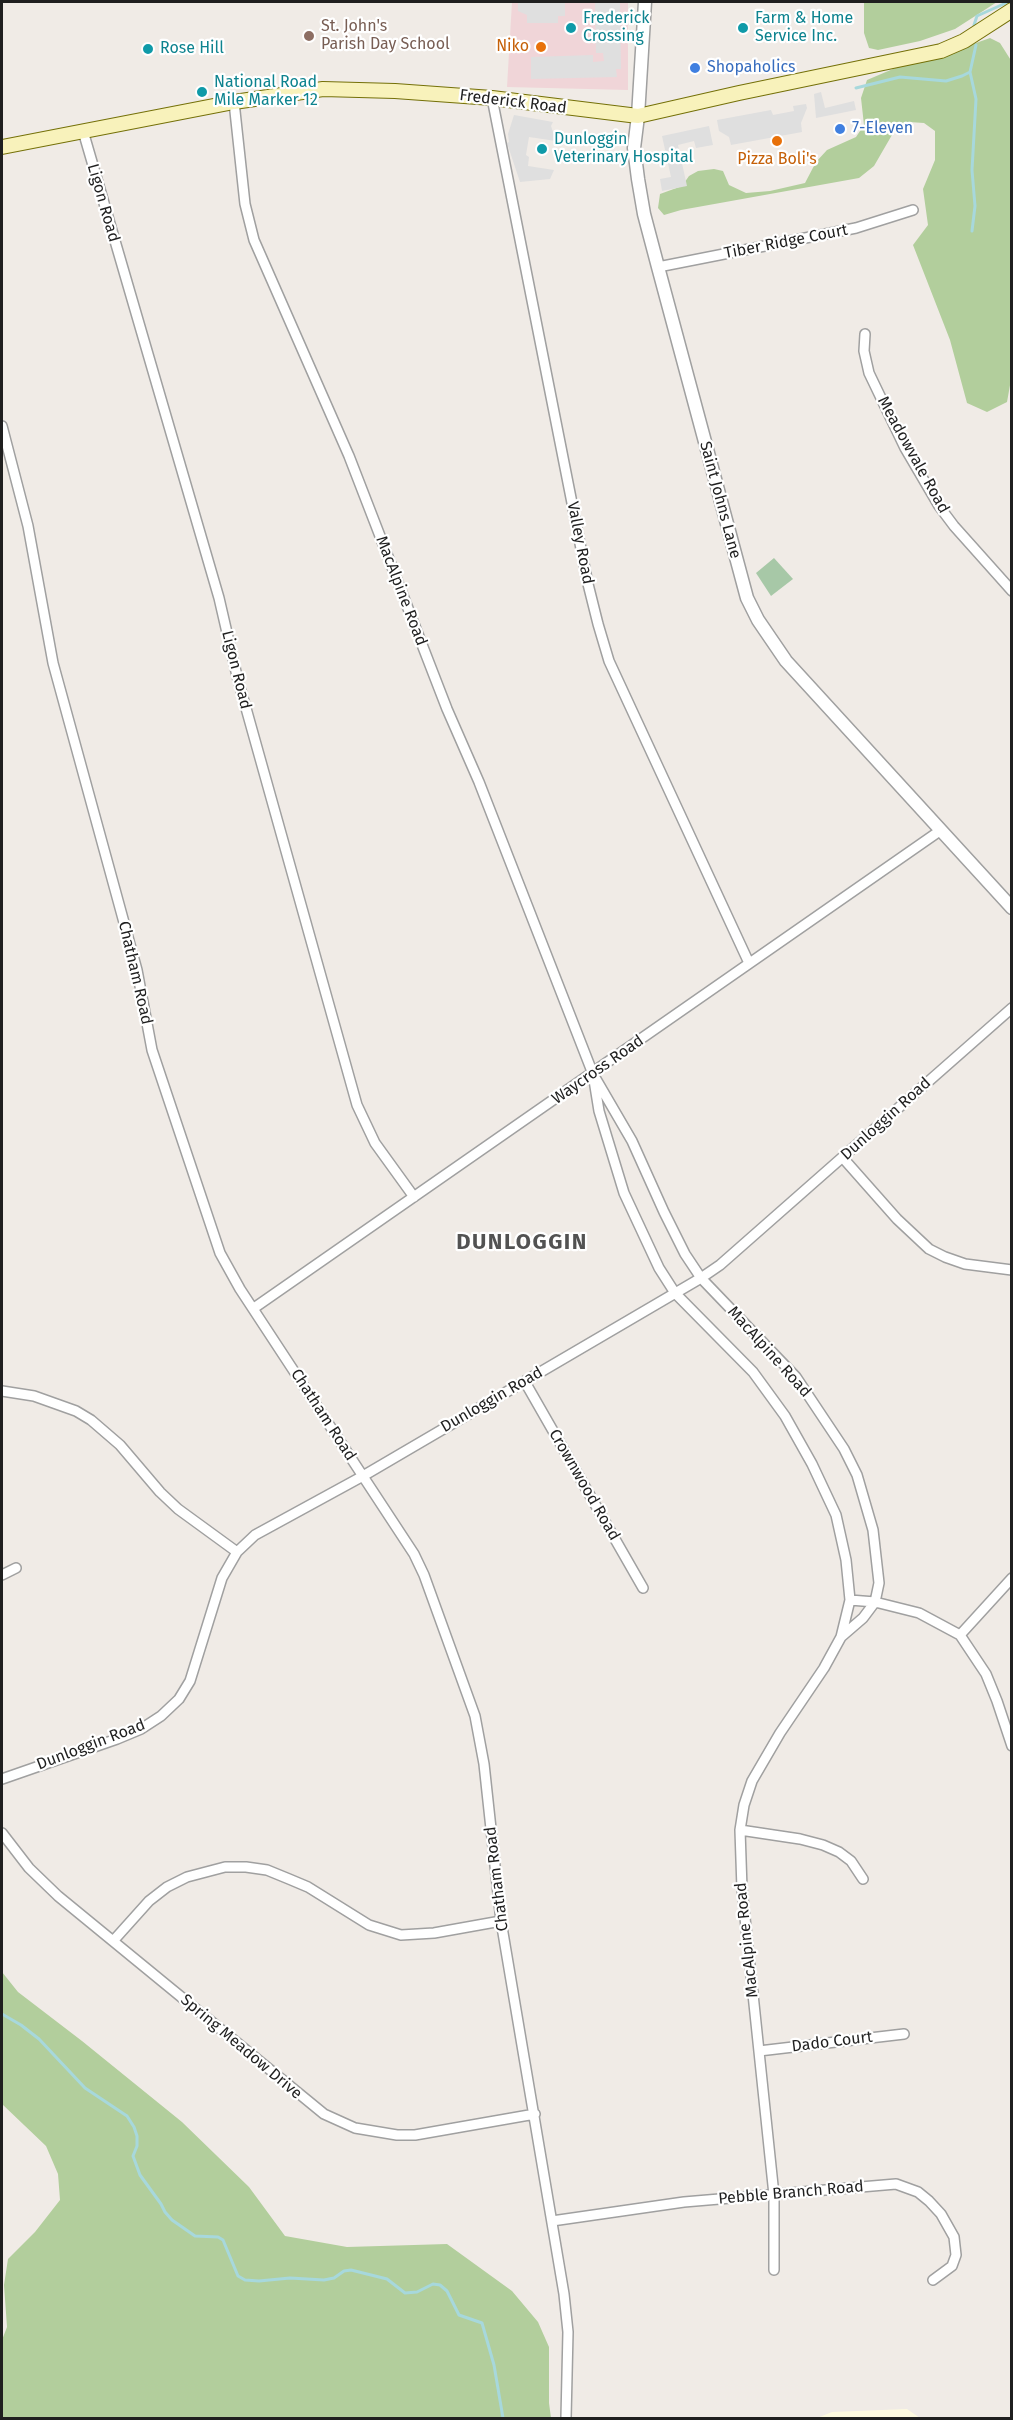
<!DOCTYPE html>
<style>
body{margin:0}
#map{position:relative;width:1013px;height:2420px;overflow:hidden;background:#f0ebe6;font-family:"Fira Sans",sans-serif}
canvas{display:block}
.frame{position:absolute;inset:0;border:3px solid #1f1f1f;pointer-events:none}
</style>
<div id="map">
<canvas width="1013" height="2420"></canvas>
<div class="frame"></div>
</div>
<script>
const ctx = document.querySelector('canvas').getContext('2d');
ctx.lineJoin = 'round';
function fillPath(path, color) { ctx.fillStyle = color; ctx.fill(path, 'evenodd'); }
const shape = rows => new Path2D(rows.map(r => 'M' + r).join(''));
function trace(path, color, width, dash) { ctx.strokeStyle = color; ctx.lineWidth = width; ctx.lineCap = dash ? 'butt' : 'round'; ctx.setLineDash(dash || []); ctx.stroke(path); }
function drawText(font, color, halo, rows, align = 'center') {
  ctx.font = font + ' "Fira Sans",sans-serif'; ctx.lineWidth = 4.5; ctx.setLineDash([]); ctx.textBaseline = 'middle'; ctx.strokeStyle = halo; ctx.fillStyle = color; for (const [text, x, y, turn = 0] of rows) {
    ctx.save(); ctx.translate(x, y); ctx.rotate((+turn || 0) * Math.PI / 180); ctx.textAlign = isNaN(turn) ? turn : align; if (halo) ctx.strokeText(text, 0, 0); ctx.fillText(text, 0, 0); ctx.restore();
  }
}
const commercial = shape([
 [512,2,628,2,628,90,507,87]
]);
const education = shape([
 [907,2409,920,2418,817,2418,832,2412]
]);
const forest = shape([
 [864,2,997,2,955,29,920,41,878,50,869,48,864,33],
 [990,38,1000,43,1012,62,1012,374,1007,402,987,412,967,403,950,340,913,245,928,225,923,189,935,160,935,131,924,123,909,122,896,128,874,166,859,178,681,210,664,215,658,208,660,194,682,186,689,176,698,171,714,169,723,171,729,185,746,193,770,191,805,183,816,162,827,150,856,137,864,125,861,98,867,80,900,66,948,53],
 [2,1972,18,1992,82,2041,182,2122,249,2187,285,2236,347,2247,447,2244,512,2291,538,2322,549,2347,549,2403,551,2418,2,2418,2,2340,7,2327,4,2285,8,2259,35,2232,60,2200,58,2174,46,2146,2,2104]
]);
const cemetery = shape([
 [774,558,793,579,771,596,756,573]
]);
const parking = shape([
 [518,2,565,2,565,16,558,16,558,23,527,23,527,15,518,11],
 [595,2,620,2,621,69,616,69,617,77,531,79,531,57,593,55,593,62,604,61,603,53,596,53],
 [821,92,825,108,854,101,856,110,816,118,814,94],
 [806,104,807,108,801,123,802,132,731,145,729,137,719,131,717,120,771,110,773,115,794,111,793,106],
 [514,115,553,122,551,126,556,141,529,137,526,155,529,157,528,166,554,170,550,179,520,182,507,143,509,142,508,134],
 [709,126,713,145,696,148,694,141,678,145,687,186,662,191,660,179,671,177,662,136]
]);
const stream = shape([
 [974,25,977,16,1008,2],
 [970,72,976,99,972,170,975,206,972,231],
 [856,88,900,77,946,81,962,76,970,72,976,45],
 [2,2014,21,2025,39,2039,85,2088,127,2116,134,2127,137,2136,137,2146,133,2156,140,2175,161,2204,165,2212,172,2220,195,2236,218,2237,223,2240,238,2276,245,2280,259,2281,290,2278,324,2280,334,2278,344,2271,351,2270,387,2279,405,2293,417,2292,433,2284,440,2285,447,2291,459,2315,482,2323,494,2365,503,2418]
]);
const minor = shape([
 [492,98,588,584,598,624,609,661,749,963],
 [234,102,245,204,254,240,349,456,447,709,479,782,593,1074,632,1141,664,1212,685,1254,701,1278,796,1377,844,1449,857,1475,873,1530,879,1583,875,1602,863,1618,841,1637],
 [83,131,219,598,237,676,357,1105,375,1143,414,1197],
 [658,267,856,228,913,210],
 [865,334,864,351,869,373,905,448,939,506,954,526,1012,591],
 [2,426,28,526,53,663,137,970,152,1050,220,1253,240,1289,414,1554,424,1575,475,1716,484,1764,501,1921,564,2294,568,2332,566,2418],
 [594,1080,599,1111,624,1193,659,1268,675,1293,753,1372,785,1416,812,1464,836,1515,846,1560,850,1600,841,1637,824,1668,780,1733,752,1781,744,1805,740,1830,742,1889,774,2195,774,2270],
 [843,1158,897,1219,929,1249,945,1257,965,1264,1012,1270],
 [254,1308,941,830],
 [525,1382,643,1588],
 [2,1391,34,1396,76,1411,91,1420,120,1445,160,1492,178,1509,237,1552],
 [2,1575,16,1568],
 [850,1600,875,1602,919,1613,960,1635,986,1674,997,1701,1012,1746],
 [960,1635,1012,1578],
 [2,1779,117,1739,141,1729,161,1716,179,1699,190,1681,222,1578,237,1552,255,1535,363,1476,701,1278,720,1265,1012,1008],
 [740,1830,800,1839,823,1845,839,1852,851,1861,863,1879],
 [2,1833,29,1868,58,1896,324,2114,355,2128,397,2135,415,2135,535,2114],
 [114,1940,149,1901,167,1887,187,1877,225,1867,246,1867,267,1870,289,1879,308,1887,369,1925,401,1935,434,1933,501,1921],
 [759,2051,904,2034],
 [552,2221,684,2202,896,2184,918,2192,929,2201,941,2214,954,2237,956,2255,952,2266,933,2280]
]);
const tertiary = shape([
 [645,2,638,116,634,148,638,179,644,214,658,267,747,598,758,620,786,661,1012,908]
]);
const secondary = shape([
 [2,147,234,102,323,89,395,91,492,98,638,116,739,93,941,51,964,41,1012,10]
]);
const markers = [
 [571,28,6,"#0f9aa8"],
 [743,28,6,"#0f9aa8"],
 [309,36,6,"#8d6e63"],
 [541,47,6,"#e8710a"],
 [148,49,6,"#0f9aa8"],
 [695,68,6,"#3f7fe0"],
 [202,92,6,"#0f9aa8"],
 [840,129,6,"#3f7fe0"],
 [777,141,6,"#e8710a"],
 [542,149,6,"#0f9aa8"]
];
const cultureNames = [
 ["Frederick",583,19],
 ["Crossing",583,37],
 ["Farm & Home",755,19],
 ["Service Inc.",755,37],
 ["Rose Hill",160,49],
 ["National Road",214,83],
 ["Mile Marker 12",214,101],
 ["Dunloggin",554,140],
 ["Veterinary Hospital",554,158]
];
const educationNames = [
 ["St. John's",321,27],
 ["Parish Day School",321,45]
];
const foodNames = [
 ["Niko",529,47],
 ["Pizza Boli's",777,160,"center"]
];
const shopNames = [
 ["Shopaholics",707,68],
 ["7-Eleven",852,129]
];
const streetNames = [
 ["Frederick Road",513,102,7],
 ["Ligon Road",103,203,74],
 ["Tiber Ridge Court",786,242,-11],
 ["Meadowvale Road",913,455,61],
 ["Saint Johns Lane",720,500,75],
 ["Valley Road",580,543,79],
 ["MacAlpine Road",401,591,69],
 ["Ligon Road",236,670,76],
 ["Chatham Road",135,973,77],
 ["Waycross Road",598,1070,-35],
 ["Dunloggin Road",886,1119,-42],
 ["MacAlpine Road",769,1352,48],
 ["Dunloggin Road",492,1400,-30],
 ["Chatham Road",323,1415,57],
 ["Crownwood Road",584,1485,60],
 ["Dunloggin Road",91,1745,-21],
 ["Chatham Road",497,1879,-97],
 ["MacAlpine Road",747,1940,-96],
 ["Dado Court",832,2042,-7],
 ["Spring Meadow Drive",241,2047,40],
 ["Pebble Branch Road",791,2193,-5]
];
const districtNames = [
 ["DUNLOGGIN",522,1243]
];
fillPath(commercial, '#f0d5d8');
fillPath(education, '#fefae0');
fillPath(forest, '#b2ce9c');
fillPath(cemetery, '#a7c8a7');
fillPath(parking, '#dfdfdf');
trace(stream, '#a7d8dc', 3);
trace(minor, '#a0a0a0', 12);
trace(tertiary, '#a0a0a0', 15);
trace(secondary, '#747008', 16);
trace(minor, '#fff', 9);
trace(tertiary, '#fff', 12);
trace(secondary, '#f8f2bb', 14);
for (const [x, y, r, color] of markers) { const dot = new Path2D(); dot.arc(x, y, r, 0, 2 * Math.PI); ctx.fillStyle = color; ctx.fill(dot); trace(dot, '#fff', 2); }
drawText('16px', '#0d838f', '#fff', cultureNames, 'left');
drawText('16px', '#785e54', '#fff', educationNames, 'left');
drawText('16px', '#c56008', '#fff', foodNames, 'right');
drawText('16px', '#366cbe', '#fff', shopNames, 'left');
drawText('16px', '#1f1f1f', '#fff', streetNames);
ctx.letterSpacing = '1.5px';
drawText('bold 22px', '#525252', '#fff', districtNames);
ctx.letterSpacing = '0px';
</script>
